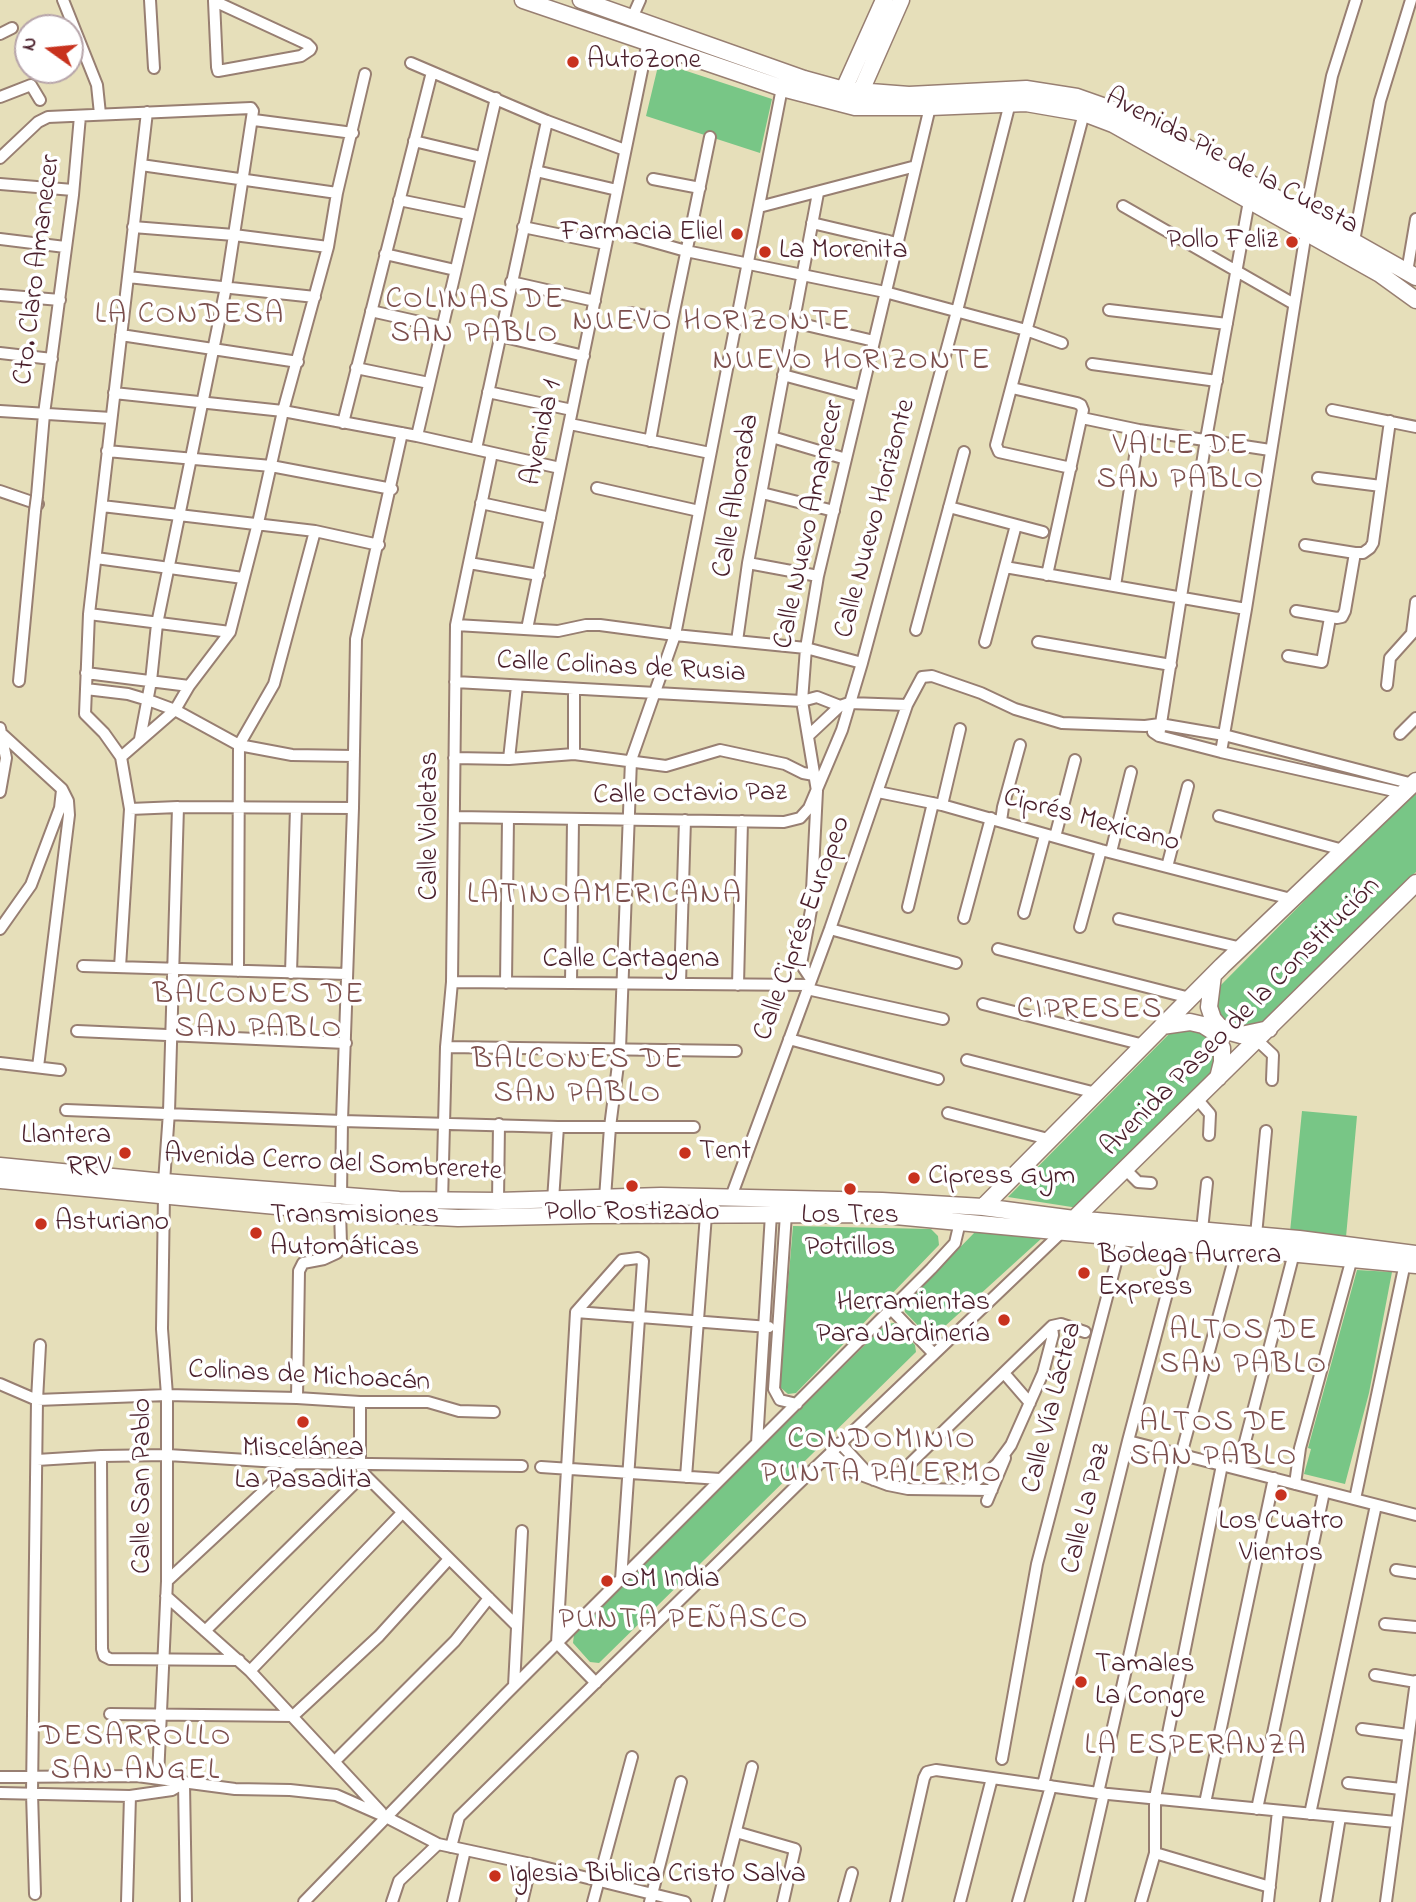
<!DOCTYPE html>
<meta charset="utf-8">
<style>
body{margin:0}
#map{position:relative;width:1416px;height:1902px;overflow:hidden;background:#e6dfba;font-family:"Indie Flower",sans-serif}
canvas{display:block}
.north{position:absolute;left:14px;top:14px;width:70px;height:70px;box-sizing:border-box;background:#fff;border:2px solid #b7a5aa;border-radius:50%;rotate:285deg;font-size:19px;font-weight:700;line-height:28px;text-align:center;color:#4a1f2b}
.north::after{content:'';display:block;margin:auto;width:24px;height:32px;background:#c8321e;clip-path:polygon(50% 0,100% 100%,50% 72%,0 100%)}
</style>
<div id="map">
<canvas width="1416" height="1902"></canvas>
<div class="north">N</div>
</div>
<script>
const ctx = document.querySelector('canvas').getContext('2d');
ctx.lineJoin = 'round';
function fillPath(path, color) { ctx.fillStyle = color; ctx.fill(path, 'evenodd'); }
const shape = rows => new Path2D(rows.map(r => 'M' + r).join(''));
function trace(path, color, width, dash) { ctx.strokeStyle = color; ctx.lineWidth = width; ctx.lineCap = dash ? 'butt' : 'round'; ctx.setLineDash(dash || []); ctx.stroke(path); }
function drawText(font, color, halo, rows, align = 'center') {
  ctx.font = font + ' "Indie Flower",sans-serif'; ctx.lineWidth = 7; ctx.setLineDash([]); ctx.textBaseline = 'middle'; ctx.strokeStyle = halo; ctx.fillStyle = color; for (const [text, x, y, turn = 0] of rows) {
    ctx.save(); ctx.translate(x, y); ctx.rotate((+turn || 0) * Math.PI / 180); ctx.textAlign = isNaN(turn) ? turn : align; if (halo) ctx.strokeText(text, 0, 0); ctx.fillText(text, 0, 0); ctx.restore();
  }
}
const green = shape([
 [659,62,772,99,760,153,646,116],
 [1416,788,1416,872,1268,1022,1258,1027,1232,1028,1215,1014,1218,988],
 [1185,1029,1201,1032,1215,1046,1214,1076,1078,1208,1008,1197,1171,1032],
 [1302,1111,1357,1116,1346,1237,1290,1232],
 [793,1226,931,1229,938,1236,939,1245,796,1393,788,1394,781,1388,780,1379],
 [975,1232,1042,1238,933,1337,928,1336,905,1312,904,1305],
 [1357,1270,1392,1272,1369,1393,1345,1484,1304,1474,1311,1449,1308,1448],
 [894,1323,915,1345,916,1352,599,1663,590,1662,573,1643,574,1634,886,1324]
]);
const street = shape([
 [63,0,97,85,100,114],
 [150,0,154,68],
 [214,0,214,1,217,67,218,71,301,56,310,50,311,48,307,44,214,1],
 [632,18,640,0],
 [0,34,12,28],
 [411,63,547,121,625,150],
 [0,97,31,85,40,100],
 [254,120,353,133],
 [414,141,481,157],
 [0,158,38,122,48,117,251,108,253,111,226,287,157,624,151,681,140,739],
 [141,165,337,193],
 [536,171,617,190],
 [653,179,700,188],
 [0,184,73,190],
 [399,200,468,214],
 [1123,206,1294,304],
 [759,207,916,166],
 [1305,214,1332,76,1356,0],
 [812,223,897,243],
 [133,227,234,235,328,247],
 [523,227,606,244],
 [633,236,686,251,885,292,1026,330,1062,343],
 [0,239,65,247],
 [1354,241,1380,101,1411,0],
 [385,254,455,270],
 [1407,272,1416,219],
 [128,277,315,297],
 [511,282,595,301],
 [0,295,60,300],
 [1109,310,1227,324],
 [371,311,442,327],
 [630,313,672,321],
 [793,322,874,341],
 [121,335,298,362],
 [500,336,584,356],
 [0,353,52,359],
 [1092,364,1217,381],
 [356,368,429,383],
 [783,375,861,396],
 [1012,388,1077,403,1081,405,1083,410,1047,575],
 [488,392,572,410],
 [114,393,283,411,417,436,560,468],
 [1332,410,1416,427],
 [0,411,111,418],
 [1082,418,1139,430,1270,450],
 [343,423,432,72],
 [570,424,710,453],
 [417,436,496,98],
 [772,437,846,459],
 [650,441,672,321,710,137],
 [476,449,547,121],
 [107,451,271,466,392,489],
 [1071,468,999,452,996,445,1084,113],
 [1318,478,1381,486],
 [597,488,699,511],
 [0,491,38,504],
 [762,493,834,511],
 [37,496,44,414,73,195,80,116],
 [481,503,550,518],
 [102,506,315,531,379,545],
 [949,507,1043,532],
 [1305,545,1355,553,1363,553,1370,548,1373,543,1390,421],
 [96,558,243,578],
 [469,563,539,575],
 [748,563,818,576],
 [1005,567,1246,609],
 [1115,586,1139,430],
 [1296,611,1337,618,1342,617,1345,611,1355,553],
 [89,614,230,632],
 [456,625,558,631,586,625,600,625,675,635,806,648,862,663],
 [527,629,648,41],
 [916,630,964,452],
 [1412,633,1416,602],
 [737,641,748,563,818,193],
 [985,642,1016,525],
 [1038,642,1171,665],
 [1288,656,1322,662,1330,618],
 [86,673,189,686],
 [19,681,35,511],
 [455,682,802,701,817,697,840,706,849,703,907,705],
 [1387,685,1390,658,1416,629],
 [86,689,128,694,148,700,175,710,239,745,292,755,354,756],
 [574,689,574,754],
 [0,728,6,758,0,792],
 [1153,732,1159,736,1221,752,1403,793],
 [1400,734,1416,718],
 [3,735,62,789,68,801,69,815,38,1067],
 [808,736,840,706],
 [1159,736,1206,439,1249,201],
 [1221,752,1246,609,1306,232],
 [121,757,175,710,189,686,230,632,258,523,283,411,328,247,337,193,365,74],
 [454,758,509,759,574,754,666,766,720,750,785,764,803,773,814,775],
 [509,759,517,686],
 [878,792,942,805,1101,850,1291,899],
 [942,805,960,729],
 [130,809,178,807,353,808],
 [1219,816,1343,850],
 [455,817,784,822,800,818,809,808,842,730,862,663,957,311,1010,103],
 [1001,821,1003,807,1020,745],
 [1055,837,1075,760],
 [1111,852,1131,772],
 [1167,867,1188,786],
 [908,907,933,803],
 [1024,913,1045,835],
 [964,918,991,818],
 [1119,919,1242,948],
 [1080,927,1101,850],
 [0,929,31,885,60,808,62,790],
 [830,929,956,963],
 [998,949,1190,998],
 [83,966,347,974],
 [120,967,130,809,121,757,104,733,85,714,89,614,147,112],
 [238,971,239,745,274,684,315,531],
 [291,973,296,808],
 [811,979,801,964,811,910,817,791,802,701,806,648,818,576,930,107],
 [452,982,809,985],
 [506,983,508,818],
 [571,983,573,819],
 [680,983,685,820],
 [738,985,742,821],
 [807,989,943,1019],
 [983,1004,1144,1045],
 [77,1031,346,1043],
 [789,1039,938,1079],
 [1257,1040,1273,1055,1272,1080],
 [446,1047,736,1051],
 [967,1060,1096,1093],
 [0,1063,60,1070],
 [1198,1100,1210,1114,1209,1135],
 [66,1110,342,1121,558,1127,694,1127],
 [948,1113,1048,1139],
 [1126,1170,1138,1182,1151,1183],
 [164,1182,169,1112,178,807],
 [341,1197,342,1121,353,808,356,639,402,433],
 [731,1197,830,929,907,705,922,677,932,676,981,693,1015,709,1062,723,1145,726,1160,724,1224,735,1413,784],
 [605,1198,610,1127,620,1049,631,760,675,635,782,88],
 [553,1200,558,1127],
 [498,1201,499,1124],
 [442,1202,446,1047,452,982,456,625,492,453],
 [786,1214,774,1389,780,1400,797,1404],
 [1202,1230,1207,1183],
 [1256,1235,1266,1131],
 [892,1310,933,1353],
 [576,1312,622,1260,638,1258,643,1261,621,1580],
 [576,1312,557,1643,596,1683],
 [576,1312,769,1327],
 [1004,1373,1030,1403],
 [0,1384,37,1400,167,1395,297,1398,360,1402,428,1402,459,1411,494,1412],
 [297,1398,299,1271,303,1263,324,1259,337,1253,341,1243,340,1212],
 [360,1402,360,1464,364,1474,517,1626],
 [1128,1441,1416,1515],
 [757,1443,771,1214],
 [840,1443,874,1480],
 [831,1452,853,1472,888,1485,908,1489,992,1490],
 [1181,1455,1237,1248],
 [101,1456,102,1649,104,1656,110,1659,239,1660],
 [37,1460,101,1456,168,1455,294,1463,522,1466],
 [541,1467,720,1479],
 [1238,1469,1294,1253],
 [686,1477,706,1215],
 [1295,1484,1300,1448,1352,1258],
 [888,1485,1052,1326,1061,1324,1085,1332],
 [967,1489,997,1464,1011,1445,1043,1373,1053,1335,1052,1326],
 [1355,1499,1405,1263],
 [987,1501,1005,1458],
 [1396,1570,1416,1573],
 [167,1581,294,1463],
 [166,1596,250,1671,381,1812],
 [1385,1624,1416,1627],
 [205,1631,364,1474],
 [250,1671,402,1513],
 [1375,1675,1416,1682],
 [514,1686,522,1531],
 [110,1714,293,1716,379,1636,449,1559],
 [1362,1729,1408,1735],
 [1002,1759,1037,1564,1124,1232],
 [335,1761,455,1641,489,1598],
 [0,1777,137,1776,235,1789,290,1790,336,1795,386,1817,438,1844,531,1864,685,1902],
 [158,1777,167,1581,167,1395,162,1329,164,1195],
 [1348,1783,1401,1789],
 [1043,1785,1128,1441,1180,1244],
 [0,1793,130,1796,172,1790,184,1783,186,1902],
 [1098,1793,1175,1454],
 [1205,1803,1274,1478],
 [1257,1809,1324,1492],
 [1310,1814,1376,1505],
 [736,1832,795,1849,783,1902],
 [451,1847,459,1817,796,1486,1062,1232],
 [1155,1853,1270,1887],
 [35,1894,32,1793,37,1400,40,1345],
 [127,1902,130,1796],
 [304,1902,505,1695,931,1269,955,1243,960,1222],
 [392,1902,399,1881,438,1844],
 [453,1902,465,1850],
 [522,1902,531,1864],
 [593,1902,632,1757],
 [650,1902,681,1782],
 [718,1902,752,1767],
 [844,1902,852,1873],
 [896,1902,924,1778,927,1772,936,1770,1098,1793,1396,1822],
 [960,1902,992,1778],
 [1018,1902,1051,1786],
 [1079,1902,1104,1793],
 [1141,1902,1155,1853,1155,1798,1222,1465],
 [1268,1902,1278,1811],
 [1326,1902,1340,1817],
 [1386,1902,1416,1681]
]);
const secondary = shape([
 [523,0,782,88,855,107,930,107,1026,103,1084,113,1113,124,1380,274,1416,300],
 [581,0,804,79,844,90,909,95,1026,89,1077,97,1131,116,1416,277],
 [840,98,884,0],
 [857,100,901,0],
 [1213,975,1209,1007,1213,1019,1219,1026,1230,1032,1241,1035,1269,1029],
 [1162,1026,1190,1022,1203,1025,1214,1032,1222,1048,1222,1062,1218,1078],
 [0,1166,164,1182,399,1200,498,1201,661,1196,882,1201,983,1207,1074,1219,1299,1239,1416,1254],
 [0,1180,340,1212,458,1218,591,1215,874,1214,1416,1265],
 [983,1207,1222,966,1416,781],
 [1074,1219,1416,883]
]);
const streetBridge = shape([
 [35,511,37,496]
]);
const markers = [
 [573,62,7,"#c8321e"],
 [737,234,7,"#c8321e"],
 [1292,242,7,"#c8321e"],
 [765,252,7,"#c8321e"],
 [125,1153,7,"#c8321e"],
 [685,1153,7,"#c8321e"],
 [914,1178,7,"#c8321e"],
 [632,1186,7,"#c8321e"],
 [850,1189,7,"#c8321e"],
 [41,1224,7,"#c8321e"],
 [256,1233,7,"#c8321e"],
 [1084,1273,7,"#c8321e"],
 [1004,1320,7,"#c8321e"],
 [303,1422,7,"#c8321e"],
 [1281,1495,7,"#c8321e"],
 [607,1581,7,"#c8321e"],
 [1081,1682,7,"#c8321e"],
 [495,1876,7,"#c8321e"]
];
const poiNames = [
 ["AutoZone",587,62],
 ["Farmacia Eliel",723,234,"right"],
 ["Pollo Feliz",1278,242,"right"],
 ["La Morenita",779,252],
 ["Llantera",111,1137,"right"],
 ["RRV",111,1169,"right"],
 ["Tent",699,1153],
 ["Cipress Gym",928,1178],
 ["Pollo Rostizado",632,1214,"center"],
 ["Transmisiones",270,1217],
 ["Automáticas",270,1249],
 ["Los Tres",850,1217,"center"],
 ["Potrillos",850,1249,"center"],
 ["Asturiano",55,1224],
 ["Bodega Aurrera",1098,1257],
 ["Express",1098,1289],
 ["Herramientas",990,1304,"right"],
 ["Para Jardinería",990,1336,"right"],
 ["Miscelánea",303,1450,"center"],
 ["La Pasadita",303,1482,"center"],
 ["Los Cuatro",1281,1523,"center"],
 ["Vientos",1281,1555,"center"],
 ["OM India",621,1581],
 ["Tamales",1095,1666],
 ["La Congre",1095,1698],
 ["Iglesia Biblica Cristo Salva",509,1876]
];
const streetNames = [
 ["Avenida Pie de la Cuesta",1231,163,28],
 ["Cto. Claro Amanecer",39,270,-83],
 ["Avenida 1",544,433,-78],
 ["Calle Alborada",738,496,-80],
 ["Calle Nuevo Horizonte",877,519,-75],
 ["Calle Nuevo Amanecer",811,525,-78],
 ["Calle Colinas de Rusia",621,669,3],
 ["Calle Octavio Paz",690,796,-1],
 ["Ciprés Mexicano",1091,822,15],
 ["Calle Violetas",431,826,-90],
 ["Calle Ciprés Europeo",804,929,-70],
 ["Calle Cartagena",631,961],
 ["Avenida Paseo de la Constitución",1242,1018,-45],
 ["Avenida Cerro del Sombrerete",333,1165,3],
 ["Colinas de Michoacán",309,1378,3],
 ["Calle Vía Láctea",1054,1408,-76],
 ["Calle San Pablo",144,1486,-90],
 ["Calle La Paz",1088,1509,-76]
];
const neighbourhoodNames = [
 ["COLINAS DE",475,302],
 ["SAN PABLO",475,336],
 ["LA CONDESA",190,317],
 ["NUEVO HORIZONTE",712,324],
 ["NUEVO HORIZONTE",852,363],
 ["VALLE DE",1181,448],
 ["SAN PABLO",1181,482],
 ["LATINOAMERICANA",605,897],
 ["BALCONES DE",259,997],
 ["SAN PABLO",259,1031],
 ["CIPRESES",1090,1012],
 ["BALCONES DE",578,1062],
 ["SAN PABLO",578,1096],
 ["ALTOS DE",1244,1333],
 ["SAN PABLO",1244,1367],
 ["ALTOS DE",1214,1425],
 ["SAN PABLO",1214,1459],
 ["CONDOMINIO",882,1442],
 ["PUNTA PALERMO",882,1476],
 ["PUNTA PEÑASCO",684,1622],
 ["DESARROLLO",136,1739],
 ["SAN ANGEL",136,1773],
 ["LA ESPERANZA",1196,1748]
];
fillPath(green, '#78c686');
trace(street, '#987f72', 14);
trace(secondary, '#987f72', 19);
trace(street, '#fff', 10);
trace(secondary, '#fff', 16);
trace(streetBridge, '#987f72', 14, []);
trace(streetBridge, '#fff', 10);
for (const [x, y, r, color] of markers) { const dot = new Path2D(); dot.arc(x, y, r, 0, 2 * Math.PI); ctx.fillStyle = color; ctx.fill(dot); trace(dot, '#fff', 2.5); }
drawText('28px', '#4a1f2b', '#fff', poiNames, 'left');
drawText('28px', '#4a1f2b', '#fff', streetNames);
ctx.letterSpacing = '2px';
drawText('30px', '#7c4f4d', '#fff', neighbourhoodNames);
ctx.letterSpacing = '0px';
</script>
